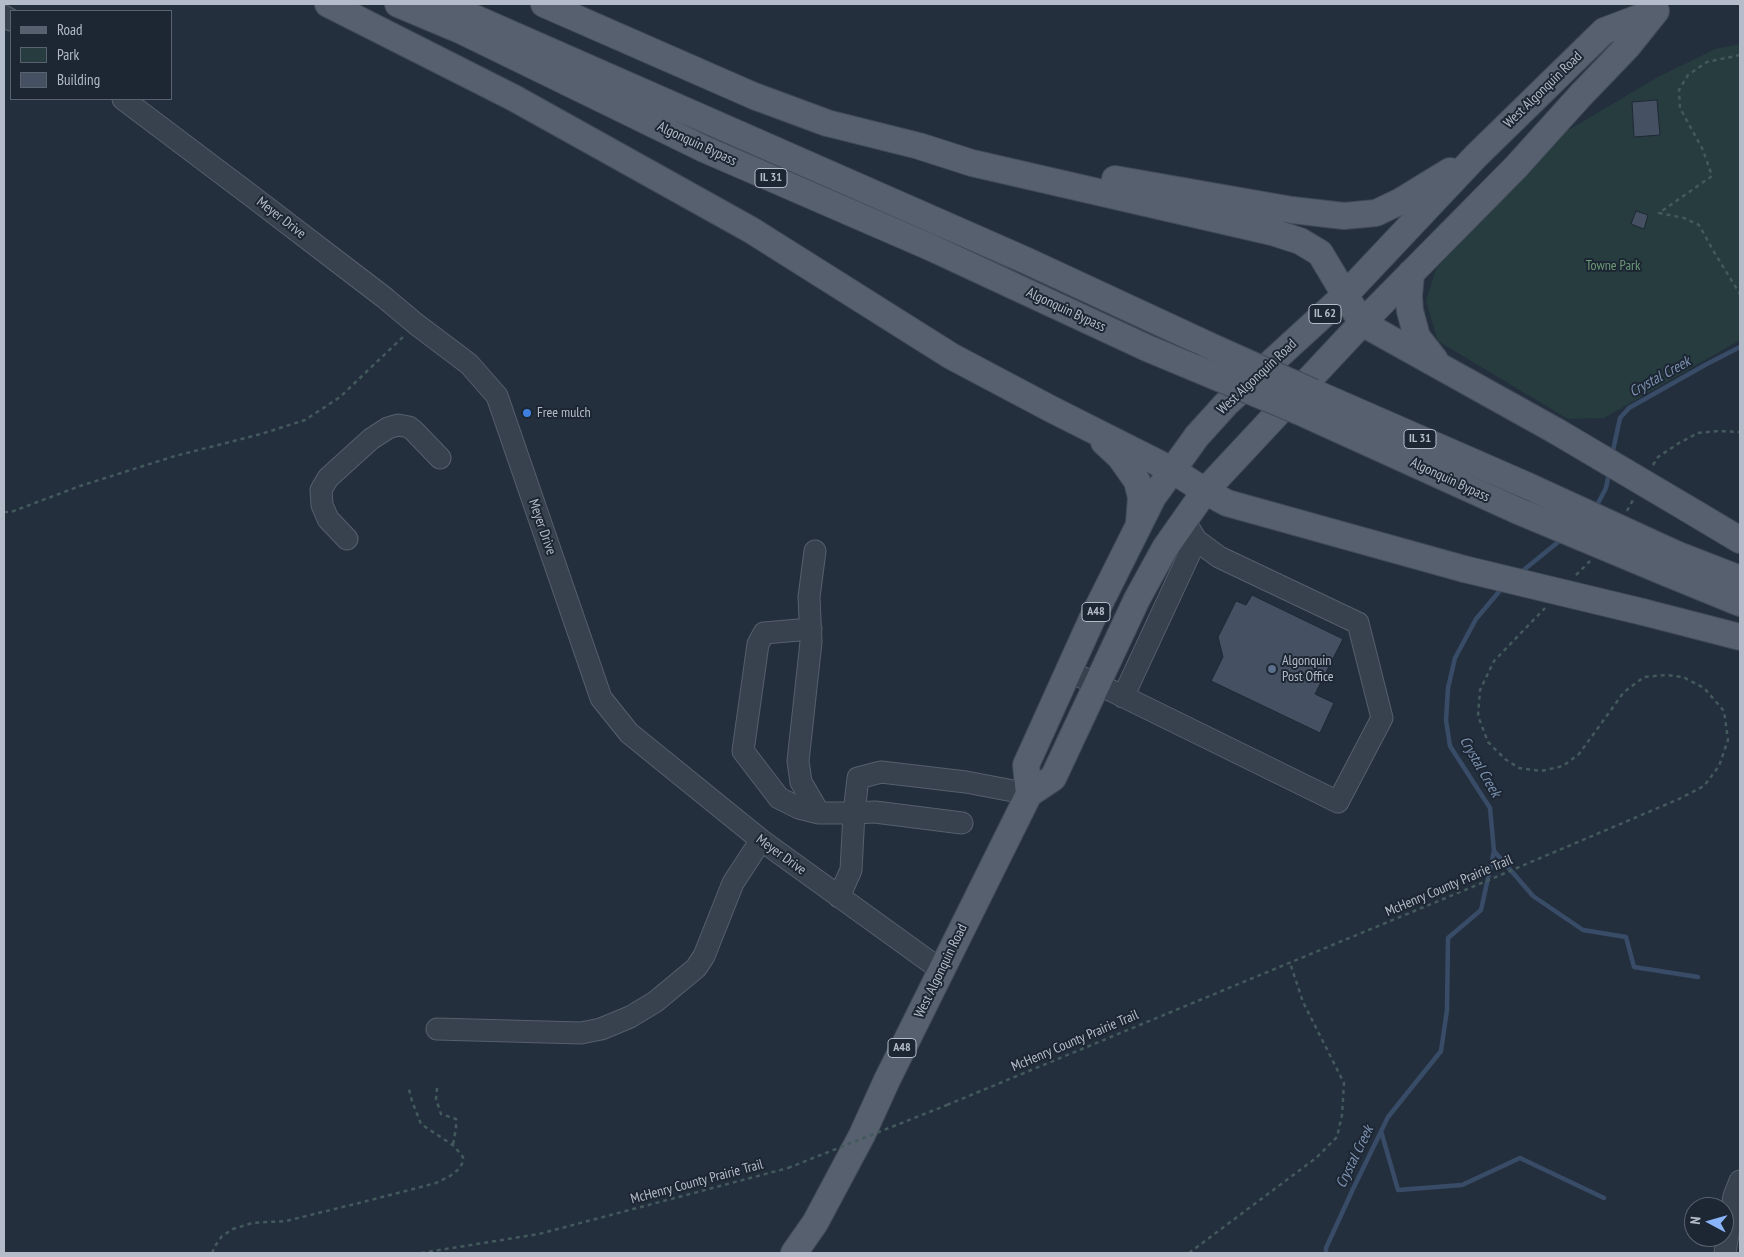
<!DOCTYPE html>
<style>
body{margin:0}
#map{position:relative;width:1744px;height:1257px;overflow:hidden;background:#242f3e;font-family:"PT Sans Narrow",sans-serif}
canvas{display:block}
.frame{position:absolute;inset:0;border:5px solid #b4bcc9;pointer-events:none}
.legend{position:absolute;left:10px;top:10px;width:162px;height:90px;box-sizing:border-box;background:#1d2633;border:1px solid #59626f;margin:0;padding:6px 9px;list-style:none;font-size:15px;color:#b4bcc9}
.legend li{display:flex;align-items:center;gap:10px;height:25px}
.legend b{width:25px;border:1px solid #59626f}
.north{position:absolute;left:1684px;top:1197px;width:50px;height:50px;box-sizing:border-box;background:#1d2633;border:1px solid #59626f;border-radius:50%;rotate:276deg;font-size:14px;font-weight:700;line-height:20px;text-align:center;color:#b4bcc9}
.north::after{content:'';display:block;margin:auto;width:18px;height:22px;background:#8ab4f8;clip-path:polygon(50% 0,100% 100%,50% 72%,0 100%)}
</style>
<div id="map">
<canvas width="1744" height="1257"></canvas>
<div class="frame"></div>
<ul class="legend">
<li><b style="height:6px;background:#56606e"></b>Road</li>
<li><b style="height:14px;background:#263c3f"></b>Park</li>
<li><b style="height:14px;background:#455162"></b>Building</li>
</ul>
<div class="north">N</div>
</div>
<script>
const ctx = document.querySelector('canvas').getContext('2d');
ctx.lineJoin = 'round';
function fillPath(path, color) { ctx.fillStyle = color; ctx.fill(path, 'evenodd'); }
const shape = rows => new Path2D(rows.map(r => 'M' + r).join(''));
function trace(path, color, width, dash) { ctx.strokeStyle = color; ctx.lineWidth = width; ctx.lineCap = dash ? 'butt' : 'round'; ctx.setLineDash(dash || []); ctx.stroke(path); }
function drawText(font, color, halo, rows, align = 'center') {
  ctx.font = font + ' "PT Sans Narrow",sans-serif'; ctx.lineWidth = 4; ctx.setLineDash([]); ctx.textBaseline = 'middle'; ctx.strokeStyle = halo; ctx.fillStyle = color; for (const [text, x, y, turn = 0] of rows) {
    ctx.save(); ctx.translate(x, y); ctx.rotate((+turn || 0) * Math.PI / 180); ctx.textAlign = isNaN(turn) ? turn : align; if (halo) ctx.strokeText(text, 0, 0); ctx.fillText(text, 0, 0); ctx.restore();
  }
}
const green = shape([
 [1740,44,1740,340,1604,418,1568,419,1438,341,1426,301,1436,269,1560,135,1658,77,1715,49]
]);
const stream = shape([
 [1612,455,1620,418,1629,408,1705,365,1740,347],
 [1596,507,1606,488,1609,473],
 [1520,573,1563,538],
 [1494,851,1533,896,1583,930,1626,937,1634,967,1698,977],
 [1381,1131,1398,1190,1462,1185,1520,1158,1604,1198],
 [1326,1253,1326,1248,1353,1189,1388,1117,1441,1051,1447,1010,1448,938,1481,910,1494,851,1490,808,1450,746,1446,720,1448,688,1455,658,1476,619,1503,587]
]);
const building = shape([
 [1657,100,1660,135,1634,137,1632,102,1657,100],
 [1636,211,1648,215,1644,229,1631,224,1636,211],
 [1252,595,1343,639,1315,694,1334,703,1320,733,1211,681,1223,657,1218,637,1236,601,1246,605,1252,595]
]);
const path = shape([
 [1740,55,1707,62,1688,75,1679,90,1680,108,1703,150,1712,176,1659,213,1684,218,1699,225,1714,252,1740,294],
 [1653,465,1658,457,1679,443,1698,433,1718,431,1740,432],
 [1627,511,1633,500],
 [4,512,11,512,80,486,175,456,261,434,305,420,340,397,404,336],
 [1576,575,1590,561],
 [437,1088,436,1099,441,1114,456,1119,456,1128,453,1145],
 [947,1105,1477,885,1679,799,1704,786,1719,766,1728,740,1724,711,1704,688,1683,677,1666,675,1644,677,1624,692,1579,754,1563,766,1541,771,1519,768,1505,759,1488,742,1478,716,1480,690,1494,661,1545,608],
 [212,1253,215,1246,222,1236,233,1229,252,1223,286,1221,371,1200,436,1183,450,1176,459,1169,463,1162,463,1157,454,1146,421,1124,412,1101,408,1086],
 [421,1253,539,1234,788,1168],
 [1189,1253,1316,1158,1337,1137,1342,1115,1344,1083,1303,1002,1290,963]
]);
const minor = shape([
 [4,16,11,20],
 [123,99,249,194,385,298,416,324,469,364,497,396,601,698,629,733,761,840,941,970],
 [347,539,328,519,322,505,321,490,328,478,371,439,388,428,398,425,409,427,414,431,440,458],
 [815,551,809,597,811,642,798,761,801,782,819,813,854,813,851,870,839,897],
 [811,629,764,633,758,644,743,751,779,798,799,808,819,813],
 [1068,671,1112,691,1338,802,1382,718,1358,623,1219,557,1196,540,1184,520],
 [1123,697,1196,540],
 [962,823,875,812,854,813,858,778,881,772,966,782,1029,794],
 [437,1029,581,1033,601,1029,630,1017,655,1002,696,968,704,956,733,883,761,840],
 [1725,1253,1734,1196,1740,1181]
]);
const major = shape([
 [328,4,514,98,751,230,951,356,1051,409,1172,470,1205,491,1227,503,1464,569],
 [398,4,460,30,704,149,932,248,1147,348],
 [443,4,1025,260,1208,345],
 [544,4,754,96,827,123,919,146,972,163,1272,232,1300,241,1320,253,1362,323,1556,431],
 [1115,179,1292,210,1344,216,1376,213,1401,201,1450,171],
 [1411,273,1409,296,1410,311,1417,337,1435,360],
 [1313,392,1528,486],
 [1298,411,1516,510],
 [1104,442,1120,457,1137,481,1141,497,1139,523],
 [1688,509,1740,540],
 [1676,554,1740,579],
 [1669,574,1740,603],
 [1643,612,1740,637],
 [1029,794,1026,765,1092,619,1153,497,1197,436,1226,404,1345,295,1476,156,1604,31,1654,12],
 [794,1253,815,1223,862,1135,887,1080,1029,794,1053,778,1137,599,1165,548,1205,491,1362,323,1516,167,1580,96,1628,46,1656,11]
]);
const pathBridge = shape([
 [788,1168,947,1105]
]);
const majorBridge = shape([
 [1208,345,1313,392],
 [1147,348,1298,411],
 [1556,431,1688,509],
 [1528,486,1676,554],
 [1516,510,1669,574],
 [1464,569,1643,612]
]);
const markers = [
 [527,413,5,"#3f7fe0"],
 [1272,669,5,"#5c6f8a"]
];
const shields = [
 [771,178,32],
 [1325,314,32],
 [1420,439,32],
 [1096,612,28],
 [902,1048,28]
];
const shieldNames = [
 ["IL 31",771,178],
 ["IL 62",1325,314],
 ["IL 31",1420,439],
 ["A48",1096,612],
 ["A48",902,1048]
];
const streetNames = [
 ["West Algonquin Road",1543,90,-44],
 ["Algonquin Bypass",697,144,25],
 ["Meyer Drive",281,218,38],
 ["Algonquin Bypass",1066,310,25],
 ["West Algonquin Road",1257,377,-43],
 ["Algonquin Bypass",1450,480,25],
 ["Meyer Drive",542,527,71],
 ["Meyer Drive",781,855,36],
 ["McHenry County Prairie Trail",1449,886,-23],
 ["West Algonquin Road",941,971,-64],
 ["McHenry County Prairie Trail",1075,1041,-23],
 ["McHenry County Prairie Trail",697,1182,-15]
];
const parkNames = [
 ["Towne Park",1613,266]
];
const poiNames = [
 ["Free mulch",537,413],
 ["Algonquin",1282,661],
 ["Post Office",1282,677]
];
const waterNames = [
 ["Crystal Creek",1660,377,-29],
 ["Crystal Creek",1480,767,60],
 ["Crystal Creek",1355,1157,-64]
];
fillPath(green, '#263c3f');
trace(stream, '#394c67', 4.5);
fillPath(building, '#455162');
trace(building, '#1f2835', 1);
trace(minor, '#565f6c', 23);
trace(major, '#414a57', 28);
trace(path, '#44595c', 2.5, [4, 4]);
trace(minor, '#38414e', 21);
trace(major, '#56606e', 26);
trace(majorBridge, '#414a57', 28, []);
trace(pathBridge, '#44595c', 2.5, [4, 4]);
trace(majorBridge, '#56606e', 26);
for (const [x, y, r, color] of markers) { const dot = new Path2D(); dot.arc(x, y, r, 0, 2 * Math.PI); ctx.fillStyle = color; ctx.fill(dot); trace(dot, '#1d2633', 2); }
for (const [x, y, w] of shields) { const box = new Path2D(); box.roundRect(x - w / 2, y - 9.5, w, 19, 4); ctx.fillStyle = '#1d2633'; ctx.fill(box); trace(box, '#b4bcc9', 1); }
drawText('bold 12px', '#b4bcc9', null, shieldNames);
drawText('14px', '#b4bcc9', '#1d2633', streetNames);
drawText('14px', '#6b9a76', '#1d2633', parkNames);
drawText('14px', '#b4bcc9', '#1d2633', poiNames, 'left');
drawText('italic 15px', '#7c92b1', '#1d2633', waterNames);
</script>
